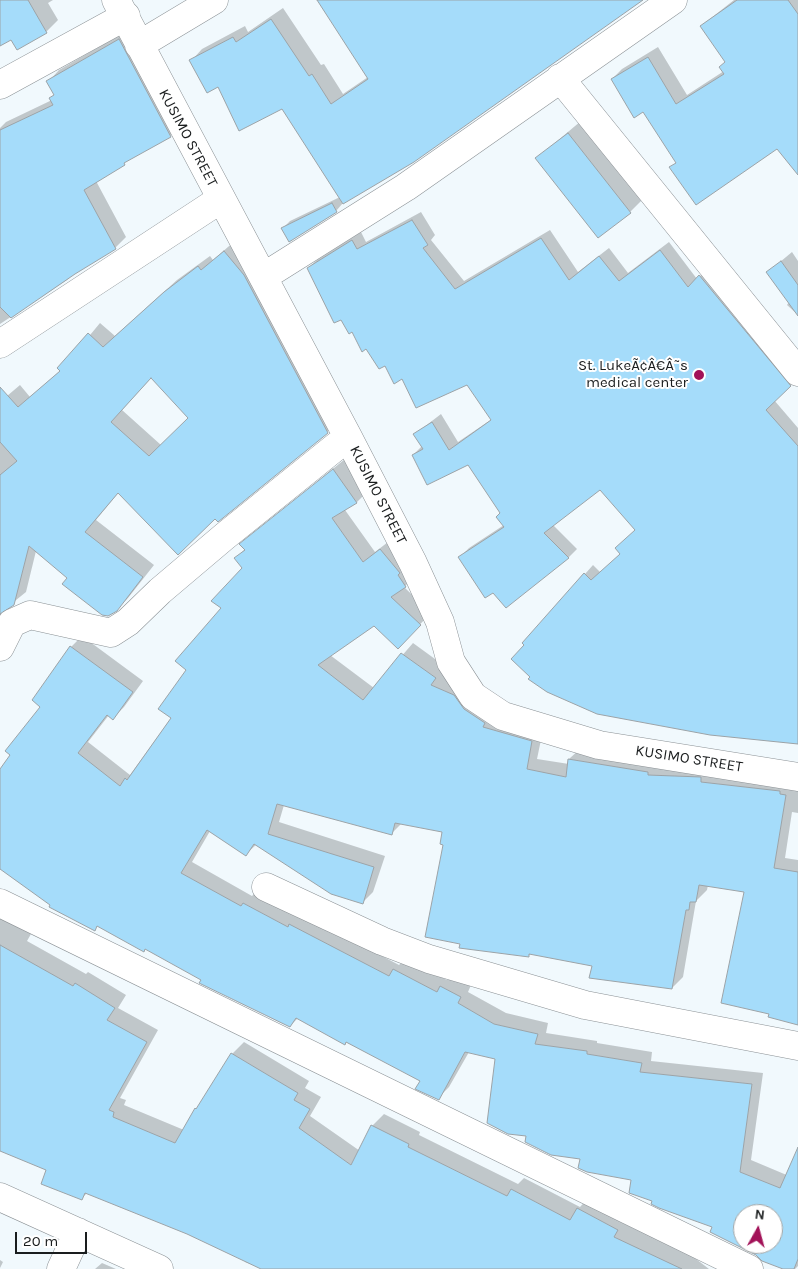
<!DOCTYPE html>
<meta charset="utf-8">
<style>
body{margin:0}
#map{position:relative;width:798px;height:1269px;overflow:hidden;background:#f1f9fd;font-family:Karla,sans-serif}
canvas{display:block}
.north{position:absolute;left:733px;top:1204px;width:50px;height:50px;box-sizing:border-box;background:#fff;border:1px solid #a3a5a5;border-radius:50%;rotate:7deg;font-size:14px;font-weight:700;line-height:20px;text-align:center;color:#1a1d1e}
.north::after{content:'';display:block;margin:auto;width:18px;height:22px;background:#a21258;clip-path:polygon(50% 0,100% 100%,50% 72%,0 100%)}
.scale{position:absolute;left:15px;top:1232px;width:72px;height:22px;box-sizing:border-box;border:2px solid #1a1d1e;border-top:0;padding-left:6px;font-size:15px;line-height:18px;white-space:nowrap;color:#1a1d1e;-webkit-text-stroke:4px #fff;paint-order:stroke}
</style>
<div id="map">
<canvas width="798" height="1269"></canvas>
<div class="north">N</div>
<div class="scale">20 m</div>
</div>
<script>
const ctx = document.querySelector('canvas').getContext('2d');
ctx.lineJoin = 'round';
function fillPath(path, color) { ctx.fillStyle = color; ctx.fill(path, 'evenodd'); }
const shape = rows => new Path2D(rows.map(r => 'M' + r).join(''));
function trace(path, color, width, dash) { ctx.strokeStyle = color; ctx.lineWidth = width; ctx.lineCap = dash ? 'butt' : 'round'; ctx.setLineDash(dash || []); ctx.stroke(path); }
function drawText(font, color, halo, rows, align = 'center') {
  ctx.font = font + ' Karla,sans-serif'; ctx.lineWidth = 4; ctx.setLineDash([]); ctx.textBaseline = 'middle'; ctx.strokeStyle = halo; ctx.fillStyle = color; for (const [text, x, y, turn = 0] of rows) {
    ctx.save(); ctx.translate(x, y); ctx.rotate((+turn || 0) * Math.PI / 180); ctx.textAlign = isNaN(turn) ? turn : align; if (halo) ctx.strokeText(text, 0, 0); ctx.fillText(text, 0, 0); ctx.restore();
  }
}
const shadow = shape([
 [0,0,53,0,48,3,58,20,46,32,12,39,0,44],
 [319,0,642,0,343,203,336,211,283,228,290,221,340,197,283,108,219,85,191,61,202,49,245,26,248,32,283,8,321,65,324,64,343,94,368,77],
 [734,0,798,0,798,173,778,147,671,167,677,162,644,111,612,79,622,69,658,47,687,95,724,71,726,61,701,26],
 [130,29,181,125,170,136,130,158,96,181,126,237,115,248,74,273,67,280,0,324,0,128,6,122,52,100,55,94,48,82,59,70],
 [581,121,642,200,630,212,537,158],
 [421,212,435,235,431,240,464,281,550,230,578,272,609,248,628,273,669,242,697,279,709,267,798,378,774,400,798,428,798,744,625,717,623,719,598,713,585,574,593,565,601,573,621,553,636,530,601,488,553,525,577,549,568,558,460,557,469,548,504,525,502,513,468,464,413,455,422,446,415,434,441,414,458,442,492,419,467,383,403,377,385,364,353,331,308,268,317,260,361,232,366,242],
 [236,240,339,420,327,432,215,517,119,492,96,520,154,565,128,598,116,610,69,578,36,551,26,592,5,609,0,620,0,402,20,385,30,397,61,370,100,323,115,336,177,280,210,256,213,260],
 [152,377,190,418,161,445,122,410],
 [792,252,798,261,798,315,787,305,789,302,768,272],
 [345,459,368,491,357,502,345,510,375,552,392,539,417,575,404,587,431,613,398,647,374,624,330,655,374,688,413,643,446,667,441,673,465,684,543,730,537,759,569,764,569,759,581,748,798,783,798,813,792,812,785,858,798,860,798,1024,770,1013,746,891,708,885,707,890,696,901,683,977,672,988,593,965,531,953,528,956,444,844,443,831,402,823,391,834,284,805,279,822,385,856,373,892,362,903,257,844,246,854,210,831,192,862,252,896,256,892,302,914,399,965,405,959,447,980,452,975,471,985,468,992,506,1013,548,1023,546,1033,597,1041,597,1043,652,1052,651,1061,763,1073,751,1160,789,1176,798,1169,798,1266,795,1269,786,1269,757,1254,714,1226,654,1200,633,1179,527,1135,497,1058,469,1052,449,1087,438,1098,421,1080,298,1018,290,1026,146,948,98,925,94,929,52,904,0,867,0,771,42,707,71,647,82,636,143,681,124,707,113,718,109,715,88,742,130,775,172,717,187,669,243,569,236,558,245,549,241,544],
 [743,1214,773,1214,773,1244,743,1244],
 [0,918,31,934,27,941,86,974,88,972,126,995,118,1008,158,1030,120,1098,126,1100,124,1105,184,1130,232,1054,244,1042,309,1081,305,1088,321,1097,310,1116,360,1151,372,1126,384,1114,420,1132,419,1135,518,1184,524,1178,580,1207,590,1196,629,1218,625,1224,681,1251,683,1249,709,1269,264,1269,245,1262,246,1260,188,1233,87,1193,82,1198,47,1169,0,1150],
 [0,1260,3,1262,0,1268],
 [102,1263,116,1269,95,1269]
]);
const building = shape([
 [0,0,28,0,47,33,17,50,11,40,0,46,0,0],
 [317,0,643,0,414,162,343,204,282,109,239,131,218,87,207,93,189,60,233,37,236,42,271,19,309,76,312,74,331,104,368,79,317,0],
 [737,0,788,0,798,14,798,175,777,149,696,205,669,167,676,163,643,112,634,118,611,79,648,57,676,104,724,74,719,67,725,62,700,26,737,0],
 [119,39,171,137,124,163,125,165,84,190,116,249,75,274,11,318,0,307,0,130,53,105,49,98,54,95,46,81,119,39],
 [568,133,631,213,598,238,535,158,568,133],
 [332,203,337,212,289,242,281,228,332,203],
 [412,220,428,245,423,248,455,289,541,238,569,280,599,256,619,281,660,250,688,287,699,275,791,386,766,410,798,446,798,744,710,735,597,714,547,692,528,679,530,677,511,659,524,645,522,643,584,573,591,580,620,554,615,548,635,530,600,490,544,533,569,558,506,608,493,593,485,598,458,557,504,527,496,517,500,513,468,465,427,485,412,455,423,449,413,434,432,422,449,450,491,420,467,385,416,408,402,379,394,384,385,366,379,369,366,349,362,352,352,332,349,334,341,320,334,323,307,268,352,240,357,249,412,220],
 [224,251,244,275,328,433,218,522,215,519,178,555,118,493,85,532,143,577,117,611,108,616,102,615,62,584,67,578,29,546,14,605,0,614,0,475,17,461,0,442,0,387,18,407,60,371,57,368,88,333,103,347,164,292,198,266,201,270,224,251],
 [151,378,188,418,149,456,111,422,151,378],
 [781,261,798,285,798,316,766,272,781,261],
 [333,469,357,503,332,518,363,562,380,549,400,573,398,575,406,587,391,597,421,625,398,649,374,626,318,665,363,700,401,653,436,678,431,685,454,695,464,709,485,723,483,727,532,741,527,769,566,777,568,759,648,772,648,775,701,777,701,782,780,791,780,794,786,795,774,868,798,872,798,1025,768,1017,769,1014,721,1003,744,892,699,885,696,902,690,902,689,910,686,910,672,989,589,978,592,966,529,954,529,957,459,948,460,944,425,937,443,845,440,844,442,832,395,823,392,835,277,804,268,834,374,867,363,904,331,894,254,844,246,856,207,830,181,873,241,906,243,903,288,927,289,924,389,976,393,969,437,992,440,986,461,997,458,1003,494,1024,538,1034,535,1044,587,1051,587,1054,642,1063,640,1072,752,1084,740,1172,780,1188,798,1147,798,1259,794,1269,783,1269,762,1261,756,1255,710,1232,712,1227,659,1208,651,1204,652,1201,629,1193,631,1180,587,1172,578,1168,580,1159,551,1155,525,1142,526,1136,508,1134,487,1123,495,1059,465,1052,439,1100,415,1089,420,1081,346,1042,345,1045,296,1018,290,1027,199,983,201,980,145,949,144,952,97,926,95,931,49,907,50,905,0,869,0,769,10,755,5,751,40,707,32,700,70,646,133,692,113,720,107,715,78,753,120,786,125,778,127,780,171,718,158,709,186,670,175,661,221,608,211,601,242,568,234,558,245,550,239,544,333,469],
 [743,1214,773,1214,773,1244,743,1244,743,1214],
 [0,945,73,986,75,983,115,1008,107,1020,147,1042,109,1110,114,1112,113,1117,175,1143,195,1108,196,1109,231,1053,298,1093,294,1100,310,1109,299,1128,351,1165,371,1125,409,1144,408,1147,507,1196,511,1189,570,1220,577,1208,618,1230,614,1237,682,1269,261,1269,187,1234,85,1193,82,1200,41,1184,46,1170,0,1151,0,945]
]);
const minor = shape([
 [116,0,348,437,413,563,440,622,451,662,473,696,503,716,599,745,798,777],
 [139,45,214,0],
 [560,78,798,372],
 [0,85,126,16],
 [263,277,406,187,673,0],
 [0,344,221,199],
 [0,647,12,623,30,615,111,633,128,622,160,591,225,536,348,437],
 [266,887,382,941,429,959,585,1005,798,1046],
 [0,903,749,1269],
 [0,1197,159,1269],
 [61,1269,78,1232]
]);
const markers = [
 [699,375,6,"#a21258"]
];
const streetNames = [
 ["KUSIMO STREET",188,138,62],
 ["KUSIMO STREET",378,495,63],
 ["KUSIMO STREET",689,759,9]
];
const poiNames = [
 ["St. LukeÃ¢Â€Â˜s",688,366],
 ["medical center",688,383]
];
fillPath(shadow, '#0003');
fillPath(building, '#a5dcfa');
trace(building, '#9ca3a7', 1);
trace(minor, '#8b9195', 29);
trace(minor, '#fff', 28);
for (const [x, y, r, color] of markers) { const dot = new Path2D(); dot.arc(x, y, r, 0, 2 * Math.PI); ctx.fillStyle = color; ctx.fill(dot); trace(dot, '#fff', 2); }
drawText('15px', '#1a1d1e', '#fff', streetNames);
drawText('15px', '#1a1d1e', '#fff', poiNames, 'right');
</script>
